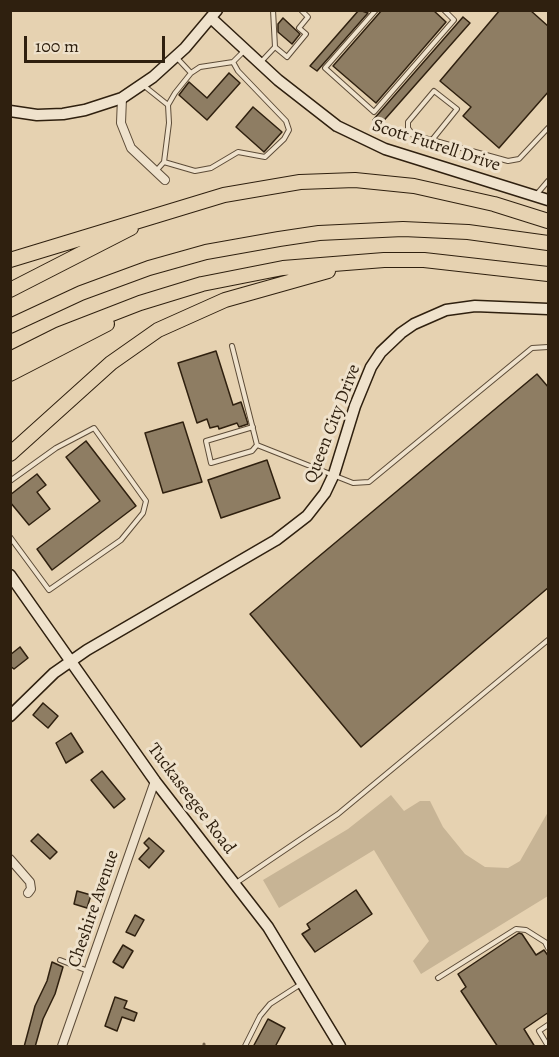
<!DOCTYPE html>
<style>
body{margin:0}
#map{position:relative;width:559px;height:1057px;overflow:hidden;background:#e6d2b1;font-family:Alegreya,serif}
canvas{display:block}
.frame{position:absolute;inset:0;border:12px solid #2f200f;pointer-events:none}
.scale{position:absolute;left:24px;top:36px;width:141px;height:27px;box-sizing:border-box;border:3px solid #2f200f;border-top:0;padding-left:8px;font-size:18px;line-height:21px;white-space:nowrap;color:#2f200f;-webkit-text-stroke:4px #efe2cc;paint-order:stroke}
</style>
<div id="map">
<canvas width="559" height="1057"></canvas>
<div class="frame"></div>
<div class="scale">100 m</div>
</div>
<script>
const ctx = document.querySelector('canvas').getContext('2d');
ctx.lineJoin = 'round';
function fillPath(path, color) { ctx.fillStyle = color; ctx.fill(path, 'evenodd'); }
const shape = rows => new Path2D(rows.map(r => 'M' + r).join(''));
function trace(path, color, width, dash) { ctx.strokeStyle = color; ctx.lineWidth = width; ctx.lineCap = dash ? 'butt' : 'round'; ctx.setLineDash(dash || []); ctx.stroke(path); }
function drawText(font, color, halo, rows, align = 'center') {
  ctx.font = font + ' Alegreya,serif'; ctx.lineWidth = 6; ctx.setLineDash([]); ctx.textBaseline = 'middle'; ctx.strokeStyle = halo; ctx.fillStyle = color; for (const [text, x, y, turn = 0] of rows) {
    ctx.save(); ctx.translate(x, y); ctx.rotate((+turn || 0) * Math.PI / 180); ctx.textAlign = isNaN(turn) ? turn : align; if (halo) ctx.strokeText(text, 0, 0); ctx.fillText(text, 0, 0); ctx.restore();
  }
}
const green = shape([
 [391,795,404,811,420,801,430,801,443,827,465,854,485,867,508,868,520,861,548,812,548,896,421,974,413,961,429,941,374,850,279,908,263,880,348,829]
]);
const stream = shape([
 [204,1046,204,1044]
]);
const building = shape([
 [359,10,368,13,317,71,310,66,359,10],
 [382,10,433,10,446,22,376,103,333,66,382,10],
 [500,10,530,10,549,27,549,91,499,148,463,116,471,107,440,81,500,10],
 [463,17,470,23,379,126,373,120,463,17],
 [283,18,300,34,292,44,278,32,278,24,283,18],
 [229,73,240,83,207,120,179,95,189,82,207,98,229,73],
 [253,107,282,132,264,152,236,127,253,107],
 [216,351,233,405,241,402,248,424,239,427,237,423,219,429,218,426,210,428,207,419,197,423,178,363,216,351],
 [537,374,549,388,549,587,361,747,250,614,537,374],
 [183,422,202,482,163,493,145,433,183,422],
 [86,441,136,506,52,570,37,549,100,501,66,457,86,441],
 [267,460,280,498,221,518,208,480,267,460],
 [37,474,46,485,37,492,50,509,29,525,10,502,10,495,37,474],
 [20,647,28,658,14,669,10,666,10,655,20,647],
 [43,703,58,716,48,728,33,715,43,703],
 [71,733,83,752,66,763,56,743,71,733],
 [102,771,125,799,114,808,91,780,102,771],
 [38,834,57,852,50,859,31,841,38,834],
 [149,838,164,851,149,868,139,859,149,848,144,843,149,838],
 [356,890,372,914,315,952,302,934,310,929,307,924,356,890],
 [77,891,91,895,87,908,74,904,77,891],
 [135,915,144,920,135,936,126,932,135,915],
 [519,933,522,934,536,955,544,950,549,957,549,1012,524,1029,535,1047,498,1047,461,991,466,987,458,974,519,933],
 [123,945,133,951,123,968,113,962,123,945],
 [52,962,63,967,55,994,43,1019,35,1047,24,1047,35,1006,47,981,52,962],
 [115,997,127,1001,124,1008,137,1013,134,1021,122,1017,117,1031,105,1026,115,997],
 [268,1019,285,1028,275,1047,253,1047,268,1019]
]);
const lane = shape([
 [376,10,325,68,374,112,454,20,444,10],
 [275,47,287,57,306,34,299,28,308,17,301,10],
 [177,58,191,73],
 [260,63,275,47,273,10],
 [143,85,168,105],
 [432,140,457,109,434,91,408,122,408,128,413,135,432,140,508,161,519,159,548,128],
 [164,162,195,171,211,168,238,152,265,157,284,139,289,130,286,121,238,71,233,62],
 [156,171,164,162,169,123,168,105,175,93,191,73,200,67,233,62,245,50],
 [536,195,548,181],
 [232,346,257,445,353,483,369,482,532,348,548,347],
 [253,427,206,441,211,463,252,451,257,445],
 [10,481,56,448,94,428,146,501,143,513,121,540,49,590,10,537],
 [236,883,338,814,548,640],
 [60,960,88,971],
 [438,978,516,929,526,930,545,942,548,948],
 [245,1046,260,1016,270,1004,301,984],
 [548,1046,539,1031,548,1025]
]);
const street = shape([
 [122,98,121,123,131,148,165,180],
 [10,859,30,882,31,889,28,893],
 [62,1046,155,781]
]);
const secondary = shape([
 [211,18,278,80,337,126,385,149,548,200],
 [10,111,37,115,63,114,85,110,122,98,153,77,185,48,217,10],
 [10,575,155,781,268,927,340,1046],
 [10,716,54,673,87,650,276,540,307,516,325,493,334,474,355,406,371,367,381,352,401,333,414,324,446,310,475,306,548,309]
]);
const highway = shape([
 [10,260,224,195,300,182,355,180,414,186,494,204,548,221],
 [10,290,131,228],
 [10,326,81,293,149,268,206,252,279,239,319,233,403,229,468,232,548,243],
 [10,359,60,334,140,303,202,284,283,268,384,260,424,260,548,274],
 [10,374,107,324],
 [10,454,111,363,158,330,225,300,328,271]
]);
const streetNames = [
 ["Scott Futrell Drive",436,146,18],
 ["Queen City Drive",333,424,-69],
 ["Tuckaseegee Road",191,799,53],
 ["Cheshire Avenue",94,909,-71]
];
fillPath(green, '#c7b495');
trace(stream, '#78664f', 3);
fillPath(building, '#8e7d63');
trace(building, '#2f200f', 1.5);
trace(lane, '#5d4c38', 6);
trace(street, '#5d4c38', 10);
trace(secondary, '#2f200f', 13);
trace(highway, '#2f200f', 16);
trace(lane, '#efe2cc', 4);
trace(street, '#efe2cc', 8);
trace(secondary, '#efe2cc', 10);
trace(highway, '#e6d2b1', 14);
drawText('18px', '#2f200f', '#efe2cc', streetNames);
</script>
